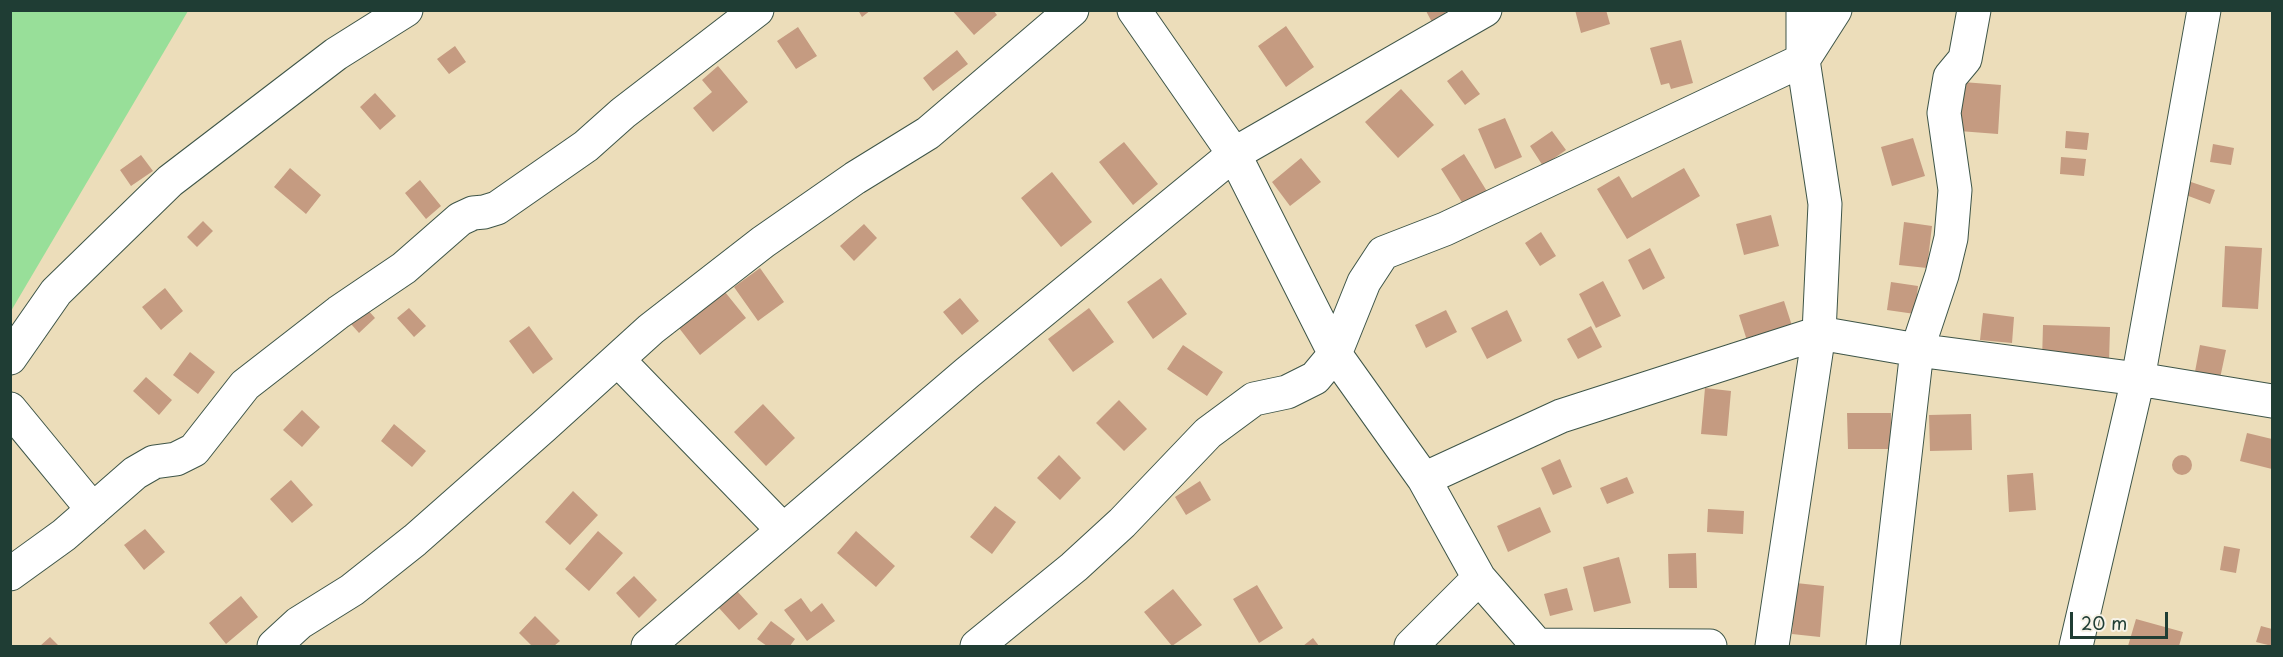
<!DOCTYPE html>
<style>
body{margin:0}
#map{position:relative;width:2283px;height:657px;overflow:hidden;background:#ecddba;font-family:"Playpen Sans",sans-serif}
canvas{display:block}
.frame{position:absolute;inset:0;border:12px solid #1f3d34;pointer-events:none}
.scale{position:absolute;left:2070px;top:612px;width:98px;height:27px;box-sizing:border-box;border:3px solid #1f3d34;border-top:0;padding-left:8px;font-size:18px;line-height:21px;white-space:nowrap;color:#1f3d34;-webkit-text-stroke:4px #f7f3e8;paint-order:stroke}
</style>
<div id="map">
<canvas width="2283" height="657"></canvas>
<div class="frame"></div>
<div class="scale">20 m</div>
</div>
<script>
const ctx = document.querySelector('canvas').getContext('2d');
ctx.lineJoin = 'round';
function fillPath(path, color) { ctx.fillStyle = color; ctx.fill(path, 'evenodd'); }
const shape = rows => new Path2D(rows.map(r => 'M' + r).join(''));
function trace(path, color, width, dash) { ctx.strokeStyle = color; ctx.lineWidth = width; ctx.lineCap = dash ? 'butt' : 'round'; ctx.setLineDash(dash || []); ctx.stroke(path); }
const green = shape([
 [11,10,188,11,11,311,10,11]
]);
const building = shape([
 [858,10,871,10,862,17],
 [952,10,993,10,997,15,974,35],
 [1427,10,1444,10,1448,17,1434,26,1426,11],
 [1575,10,1606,10,1610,24,1581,33],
 [1286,26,1314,67,1286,87,1258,46],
 [798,27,817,56,796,69,777,41],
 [1681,40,1693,83,1671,89,1669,83,1661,85,1650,48],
 [455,46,466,62,449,74,437,59],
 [957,50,968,64,933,91,923,78],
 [718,66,748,102,713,132,693,108,712,92,702,80],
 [1462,70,1480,94,1465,105,1447,81],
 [1963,82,2001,85,1998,134,1959,131],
 [1401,89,1434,125,1398,158,1365,122],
 [375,93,396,116,380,130,360,107],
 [1505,118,1522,157,1495,169,1478,129],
 [1552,131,1566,150,1543,166,1530,146],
 [2066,131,2089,133,2087,150,2065,148],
 [1913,138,1925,176,1892,186,1881,147],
 [1124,142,1158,184,1133,205,1099,162],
 [2213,144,2234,148,2231,165,2210,162],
 [1464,154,1488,193,1465,207,1441,169],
 [141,155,153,171,131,186,120,170],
 [2061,157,2086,159,2084,176,2060,174],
 [1301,158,1321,182,1290,206,1272,182],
 [290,168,321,195,306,214,274,187],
 [1684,168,1700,196,1627,239,1597,189,1619,176,1632,198],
 [1052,172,1092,222,1061,247,1021,198],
 [420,180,441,206,426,219,405,193],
 [2188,181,2215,190,2210,204,2183,194],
 [1771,215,1779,246,1744,255,1736,224],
 [203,221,213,231,197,247,187,237],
 [1904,222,1932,226,1927,268,1899,265],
 [864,224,877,238,854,261,840,246],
 [1541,232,1556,256,1540,266,1525,243],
 [2225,246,2262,248,2258,309,2222,307],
 [1650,248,1665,278,1643,290,1628,260],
 [760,268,784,302,758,321,734,287],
 [1161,278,1187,314,1153,339,1127,302],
 [1603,281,1621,316,1596,328,1579,294],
 [1891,282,1918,286,1915,314,1887,310],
 [165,288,183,311,161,330,142,307],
 [725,292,746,318,700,355,679,328],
 [960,298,979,321,962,335,943,312],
 [1784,301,1794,332,1749,347,1739,315],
 [409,308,426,326,414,337,397,318],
 [1089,308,1114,342,1073,372,1048,339],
 [367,309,375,318,359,333,351,324],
 [1446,310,1457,332,1426,348,1415,325],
 [1507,310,1522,341,1487,359,1471,328],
 [1983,313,2014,317,2012,343,1980,340],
 [2043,325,2110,327,2109,363,2042,361],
 [529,326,553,359,533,374,509,341],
 [1591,326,1602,347,1578,359,1567,339],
 [1183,345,1223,372,1207,396,1167,369],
 [2200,345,2226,350,2219,383,2194,377],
 [190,352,215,372,198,394,173,375],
 [146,377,172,400,159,415,133,391],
 [1705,388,1731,391,1727,436,1701,434],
 [1119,400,1147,429,1124,451,1096,423],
 [763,404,795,438,766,466,734,432],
 [302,410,320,427,302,447,283,430],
 [1847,413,1891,413,1892,449,1848,449],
 [1971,414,1972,450,1930,451,1929,415],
 [394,424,426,451,412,467,381,441],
 [2247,433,2272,439,2272,469,2240,461],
 '2172 465a10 10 0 1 1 20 0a10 10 0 1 1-20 0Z',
 [1059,455,1081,478,1060,500,1037,478],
 [1560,459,1572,487,1553,495,1541,468],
 [2033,473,2036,510,2009,512,2007,475],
 [1627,477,1634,493,1607,504,1600,488],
 [291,480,313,505,292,523,270,499],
 [1200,481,1211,500,1186,515,1175,497],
 [573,491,598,515,570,545,545,522],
 [995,506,1016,522,992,554,970,537],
 [1540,507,1551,532,1508,552,1497,526],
 [1708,509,1744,511,1743,534,1707,532],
 [145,529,165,552,144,570,124,545],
 [598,531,623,553,589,591,565,569],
 [856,531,895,566,876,587,837,553],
 [2224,546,2240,549,2236,573,2220,570],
 [1696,553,1697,588,1669,588,1668,554],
 [1619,557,1631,603,1594,612,1583,567],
 [634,576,657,600,639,618,616,593],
 [1796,583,1824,586,1820,637,1792,634],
 [1257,585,1283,628,1259,643,1233,599],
 [1567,588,1573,610,1550,616,1544,594],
 [1173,589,1202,625,1172,646,1144,612],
 [737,591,758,614,739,630,719,608],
 [241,596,258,617,226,644,209,623],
 [801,598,811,612,822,603,835,621,807,641,784,610],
 [535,616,560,641,554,646,532,646,519,633],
 [2136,619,2183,632,2179,646,2128,646],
 [771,621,795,639,790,646,767,646,757,639],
 [2261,626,2272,629,2272,646,2256,642],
 [50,637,59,646,40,646],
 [1313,638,1319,646,1303,646]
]);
const minor = shape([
 [1134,10,1234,154,1335,354,1424,479,1479,578,1538,646],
 [10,358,56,292,170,181,336,54,406,10],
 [618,360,783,530],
 [10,409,93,510],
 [1424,479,1561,416,1819,333,1917,350,2138,379,2272,401],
 [10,574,64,535,135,473,154,462,176,459,194,450,245,385,339,312,404,268,460,219,473,213,484,212,497,208,586,146,623,113,757,10],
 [274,646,299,623,352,590,415,540,543,427,651,329,763,242,855,178,928,133,1072,10],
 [648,646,967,373,1234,154,1485,10],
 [977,646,1074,567,1122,523,1208,433,1254,399,1287,392,1315,378,1335,354,1364,282,1383,253,1445,229,1803,60,1835,10],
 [1411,646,1479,578],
 [1536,646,1538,645,1710,646],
 [1772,646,1819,333,1825,204,1803,60,1803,10],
 [1883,646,1917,350,1942,275,1951,238,1955,190,1944,113,1950,77,1965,59,1974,10],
 [2076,646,2138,379,2204,10]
]);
fillPath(green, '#98df99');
fillPath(building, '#c59b81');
trace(minor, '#3e5548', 35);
trace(minor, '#fff', 33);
</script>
